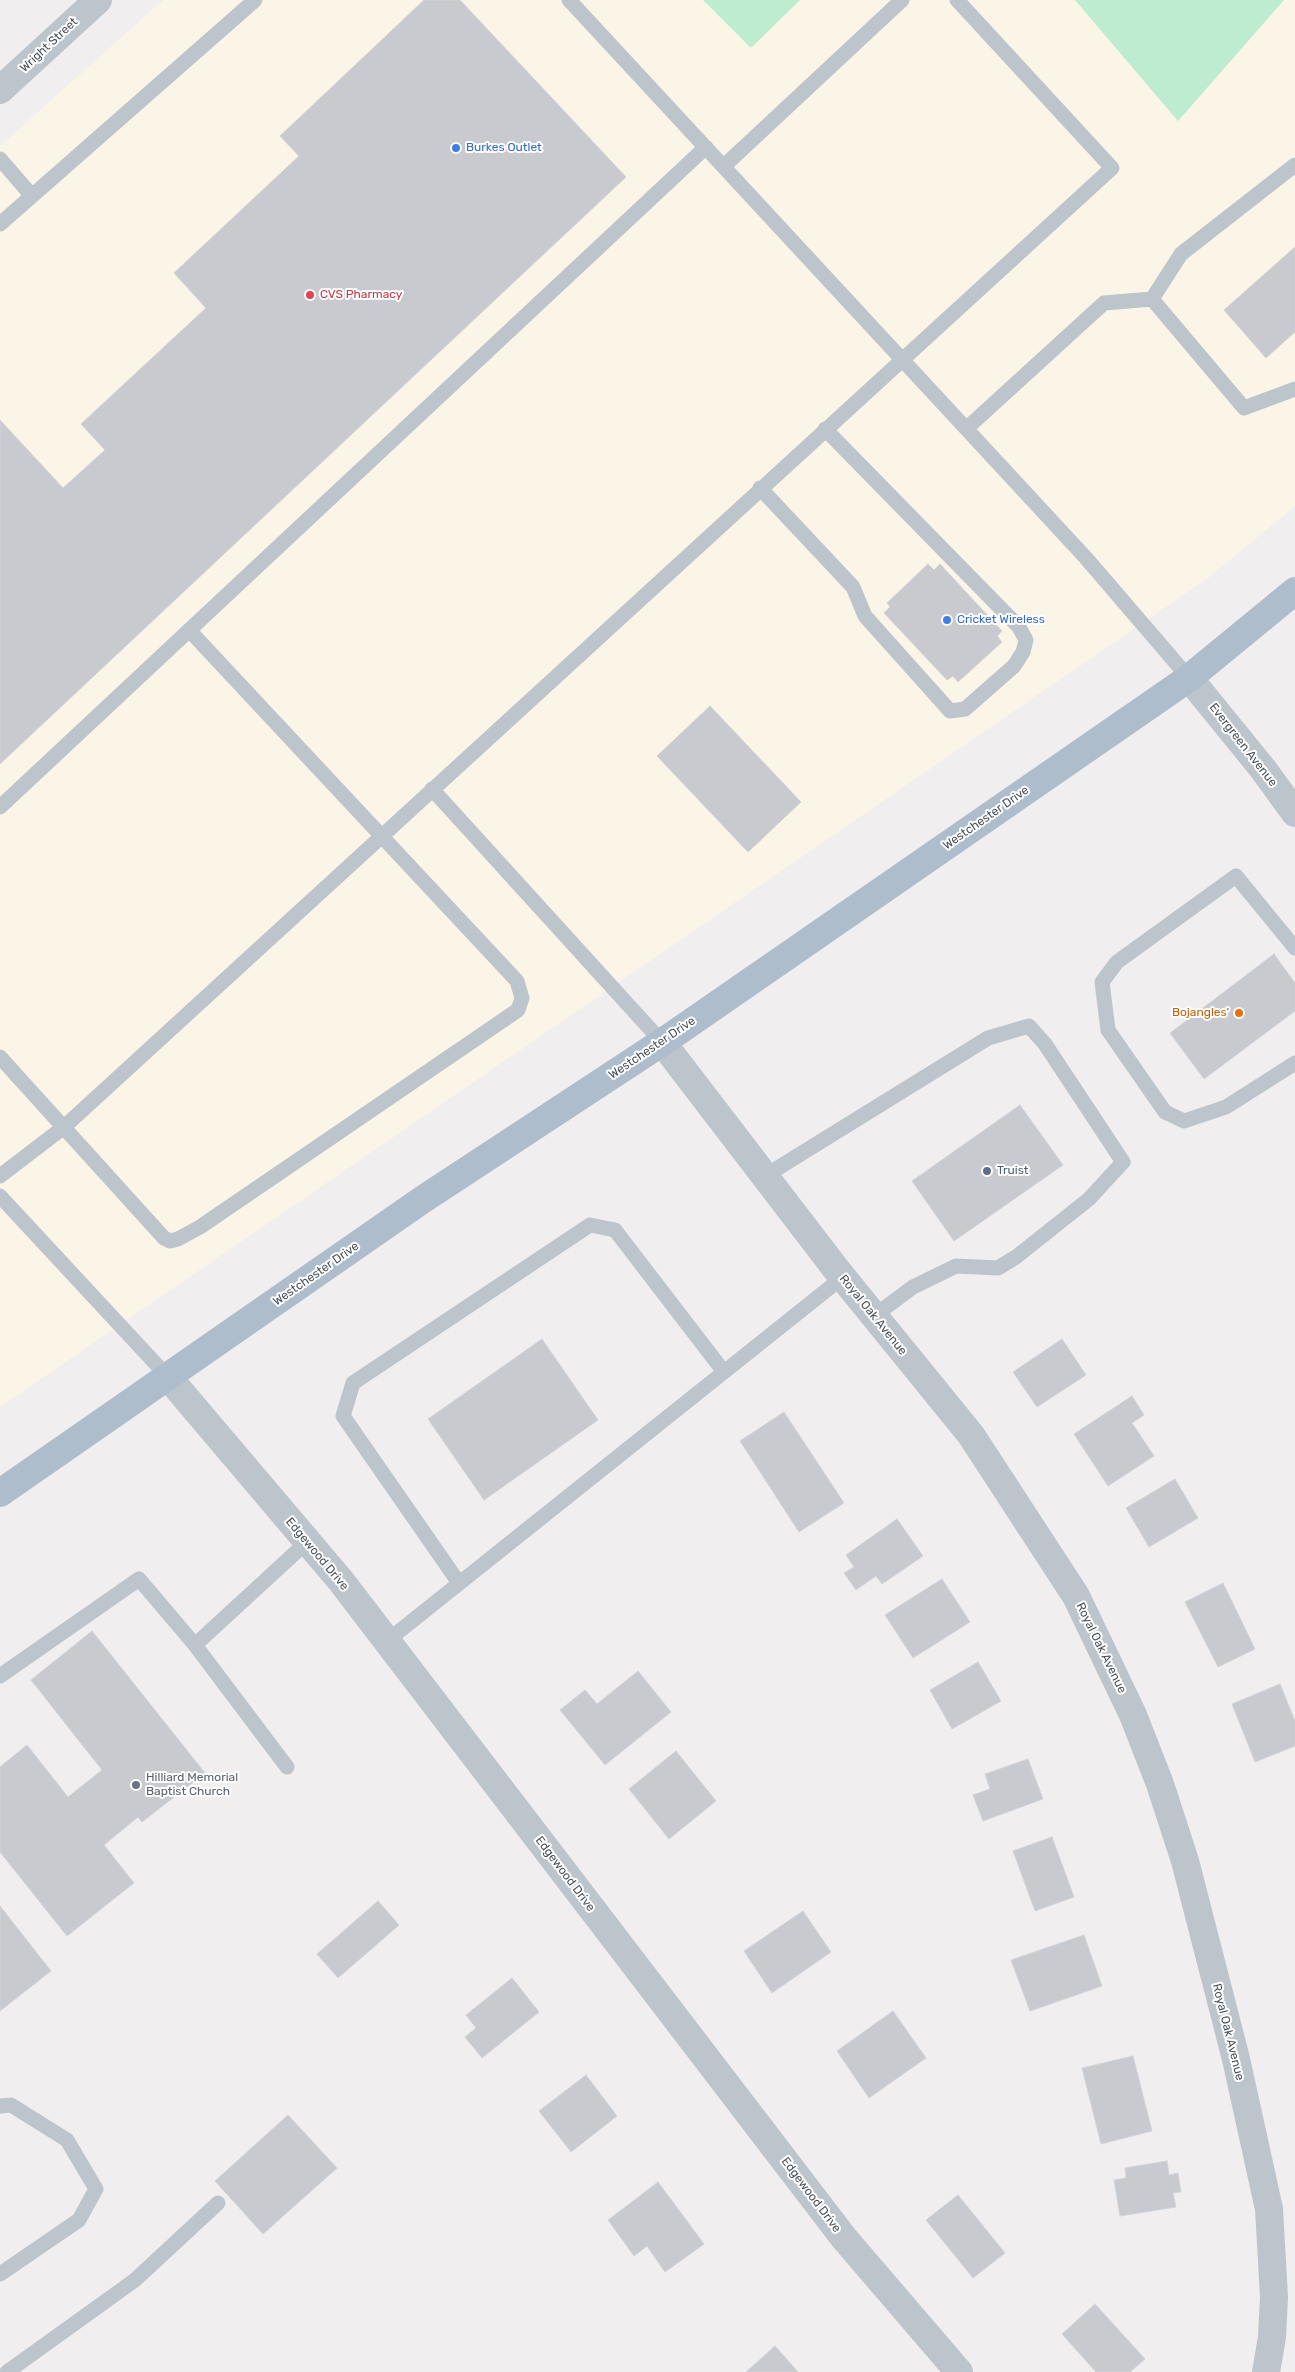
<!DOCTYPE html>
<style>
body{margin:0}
canvas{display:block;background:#f0eeee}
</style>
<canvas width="1295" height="2372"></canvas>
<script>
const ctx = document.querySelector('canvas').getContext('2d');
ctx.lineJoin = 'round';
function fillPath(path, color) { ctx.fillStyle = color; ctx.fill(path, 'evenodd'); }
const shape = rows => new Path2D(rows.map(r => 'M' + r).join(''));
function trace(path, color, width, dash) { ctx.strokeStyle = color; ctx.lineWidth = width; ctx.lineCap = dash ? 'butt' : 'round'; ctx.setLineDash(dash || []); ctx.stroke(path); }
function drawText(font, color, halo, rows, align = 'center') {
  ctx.font = font + ' Rubik,sans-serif'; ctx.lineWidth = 4; ctx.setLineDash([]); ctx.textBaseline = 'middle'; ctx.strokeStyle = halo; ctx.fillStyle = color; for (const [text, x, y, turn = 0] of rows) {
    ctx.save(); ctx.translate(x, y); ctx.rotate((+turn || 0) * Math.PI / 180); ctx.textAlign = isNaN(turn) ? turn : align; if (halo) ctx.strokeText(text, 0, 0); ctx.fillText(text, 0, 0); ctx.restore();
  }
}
const commercial = shape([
 [163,0,703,0,751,47,800,0,1075,0,1178,121,1284,0,1295,0,1295,506,1208,578,0,1407,0,146]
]);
const green = shape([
 [703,0,800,0,751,48],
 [1075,0,1284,0,1178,121]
]);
const building = shape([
 [424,0,460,0,626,177,0,764,0,420,63,488,105,450,81,424,206,308,174,273,299,156,280,136,424,0],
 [1295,247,1295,332,1266,358,1224,310,1295,247],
 [928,564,934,570,940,564,1002,631,997,636,1002,642,958,682,953,676,947,680,884,613,890,607,887,603,928,564],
 [710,706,801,802,748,852,657,756,710,706],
 [1274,954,1295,983,1295,1011,1204,1079,1170,1033,1274,954],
 [1020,1105,1063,1165,954,1241,912,1181,1020,1105],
 [542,1339,598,1420,484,1500,428,1419,542,1339],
 [1062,1339,1086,1375,1037,1407,1013,1372,1062,1339],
 [1132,1396,1144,1415,1132,1423,1154,1456,1108,1486,1074,1434,1132,1396],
 [784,1412,844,1503,799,1532,740,1441,784,1412],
 [1175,1479,1198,1518,1149,1547,1126,1508,1175,1479],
 [897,1519,923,1556,882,1584,876,1576,856,1590,844,1573,854,1567,846,1555,897,1519],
 [942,1579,970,1622,913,1658,885,1615,942,1579],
 [1223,1583,1255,1649,1218,1667,1185,1602,1223,1583],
 [92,1631,205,1773,142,1822,138,1817,104,1845,134,1883,67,1936,0,1852,0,1767,27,1745,68,1797,102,1770,31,1680,92,1631],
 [978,1662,1001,1701,952,1729,930,1690,978,1662],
 [638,1671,671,1712,605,1765,560,1710,585,1690,597,1704,638,1671],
 [1280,1684,1295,1721,1295,1746,1255,1762,1232,1704,1280,1684],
 [676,1751,716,1801,669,1839,629,1789,676,1751],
 [1028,1759,1043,1799,983,1821,973,1795,990,1789,985,1774,1028,1759],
 [1052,1837,1074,1897,1035,1911,1013,1851,1052,1837],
 [378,1901,399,1925,338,1978,317,1954,378,1901],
 [0,1906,51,1971,0,2011,0,1906],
 [803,1911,831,1952,772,1993,744,1951,803,1911],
 [1084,1935,1102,1986,1030,2011,1011,1960,1084,1935],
 [512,1978,539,2012,482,2058,465,2037,476,2028,466,2015,512,1978],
 [893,2011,926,2058,869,2098,837,2051,893,2011],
 [1133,2056,1152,2131,1101,2144,1082,2068,1133,2056],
 [586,2075,617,2116,571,2152,539,2111,586,2075],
 [288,2115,337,2168,263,2234,215,2181,288,2115],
 [1167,2161,1169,2175,1178,2173,1181,2192,1173,2193,1176,2207,1120,2216,1114,2180,1126,2178,1125,2168,1167,2161],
 [658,2182,704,2244,665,2272,647,2246,634,2256,608,2220,658,2182],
 [958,2195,1005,2253,973,2278,926,2220,958,2195],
 [1095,2304,1145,2359,1130,2372,1096,2372,1062,2334,1095,2304],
 [775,2346,798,2372,746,2372,775,2346]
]);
const lane = shape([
 [569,0,1086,558,1189,678],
 [0,159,32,196],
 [1295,165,1181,254,1152,299,1244,408,1295,389],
 [724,166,902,0],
 [0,224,255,0],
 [967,428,1104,303,1152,299],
 [760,488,853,587,865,616,950,711,965,709,1014,666,1023,652,1026,640,1019,627,825,429],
 [432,789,662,1042],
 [0,807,706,147],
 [1295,948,1236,876,1117,962,1102,982,1108,1030,1165,1112,1184,1121,1226,1107,1295,1063],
 [0,1057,164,1238,170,1241,178,1239,200,1227,518,1010,522,998,517,981,189,630],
 [0,1176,64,1127,1112,168,957,0],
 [765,1176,988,1038,1029,1026,1045,1044,1123,1162,1089,1199,1016,1257,998,1268,956,1266,913,1287,874,1316],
 [0,1196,168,1377],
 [459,1583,343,1416,353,1383,590,1225,615,1230,724,1372],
 [387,1641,843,1277],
 [195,1645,287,1767],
 [0,1676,139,1579,195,1645,307,1542],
 [0,2106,11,2105,67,2140,96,2189,79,2220,0,2274],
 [7,2372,135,2280,218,2203]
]);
const street = shape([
 [0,90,98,0],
 [1189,678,1263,769,1295,813],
 [662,1042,836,1269,971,1435,1076,1596,1133,1715,1160,1784,1185,1861,1236,2059,1269,2209,1274,2297,1272,2337,1266,2372],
 [168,1377,341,1581,844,2238,959,2372]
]);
const primary = shape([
 [0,1493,422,1200,670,1037,1189,678,1295,591]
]);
const markers = [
 [456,148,5,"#3f7fe0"],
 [310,295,5,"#e0444e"],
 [947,620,5,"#3f7fe0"],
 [1239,1013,5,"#e8710a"],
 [987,1171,5,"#5c6f8a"],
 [136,1785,5,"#6b7280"]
];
const streetNames = [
 ["Wright Street",49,45,-43],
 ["Evergreen Avenue",1243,745,52],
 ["Westchester Drive",986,818,-35],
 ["Westchester Drive",652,1048,-34],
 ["Westchester Drive",316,1274,-35],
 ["Royal Oak Avenue",873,1315,51],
 ["Edgewood Drive",317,1554,50],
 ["Royal Oak Avenue",1101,1648,64],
 ["Edgewood Drive",565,1874,53],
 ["Royal Oak Avenue",1228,2032,76],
 ["Edgewood Drive",811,2195,53]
];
const shopNames = [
 ["Burkes Outlet",466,148],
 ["Cricket Wireless",957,620]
];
const healthNames = [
 ["CVS Pharmacy",320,295]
];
const foodNames = [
 ["Bojangles'",1229,1013]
];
const serviceNames = [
 ["Truist",997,1171]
];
const worshipNames = [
 ["Hilliard Memorial",146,1778],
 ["Baptist Church",146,1792]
];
fillPath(commercial, '#fbf5e7');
fillPath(green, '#bdecd0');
fillPath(building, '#c8cad0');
trace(building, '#d2d4d9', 1);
trace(lane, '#bdc5cc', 15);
trace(street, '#bdc5cc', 28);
trace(primary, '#aebdcb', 28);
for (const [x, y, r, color] of markers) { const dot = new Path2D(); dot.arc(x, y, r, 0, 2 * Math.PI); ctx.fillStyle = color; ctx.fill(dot); trace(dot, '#fff', 2); }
drawText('12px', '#47515a', '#fff', streetNames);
drawText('12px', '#366cbe', '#fff', shopNames, 'left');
drawText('12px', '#be3a42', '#fff', healthNames, 'left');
drawText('12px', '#c56008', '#fff', foodNames, 'right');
drawText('12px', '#4e5e75', '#fff', serviceNames, 'left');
drawText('12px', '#5b616d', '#fff', worshipNames, 'left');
</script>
